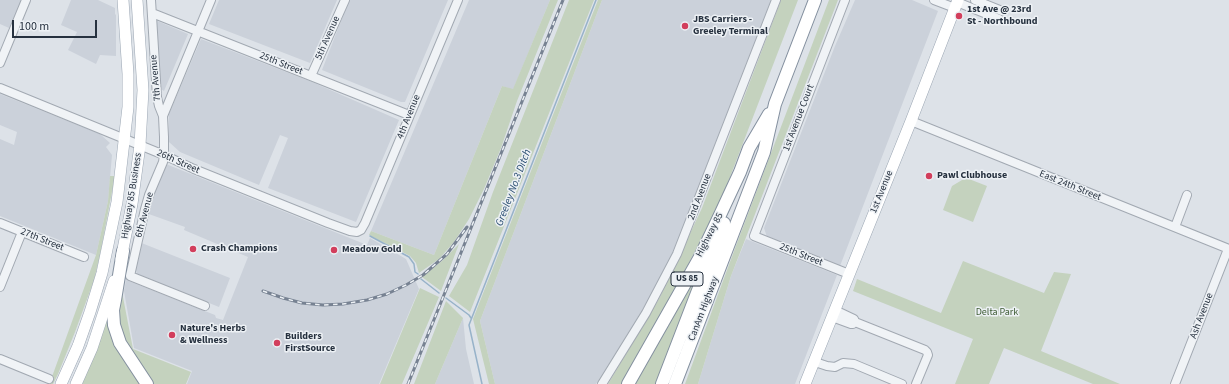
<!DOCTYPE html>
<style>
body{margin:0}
#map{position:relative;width:1229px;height:384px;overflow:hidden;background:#dde2e8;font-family:"Source Sans 3",sans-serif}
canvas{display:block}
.scale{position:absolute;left:12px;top:20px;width:85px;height:18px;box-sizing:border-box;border:2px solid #26313f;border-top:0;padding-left:5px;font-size:12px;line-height:14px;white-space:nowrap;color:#26313f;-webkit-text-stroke:3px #edf1f5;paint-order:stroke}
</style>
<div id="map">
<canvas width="1229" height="384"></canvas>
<div class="scale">100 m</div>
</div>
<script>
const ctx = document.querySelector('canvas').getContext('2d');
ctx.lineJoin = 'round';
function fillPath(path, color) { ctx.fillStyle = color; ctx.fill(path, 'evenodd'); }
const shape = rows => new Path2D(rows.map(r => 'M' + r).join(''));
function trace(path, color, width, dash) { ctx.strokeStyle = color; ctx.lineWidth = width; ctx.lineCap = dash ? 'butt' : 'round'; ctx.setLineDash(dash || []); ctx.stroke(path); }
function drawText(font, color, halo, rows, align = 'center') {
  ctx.font = font + ' "Source Sans 3",sans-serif'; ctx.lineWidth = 3; ctx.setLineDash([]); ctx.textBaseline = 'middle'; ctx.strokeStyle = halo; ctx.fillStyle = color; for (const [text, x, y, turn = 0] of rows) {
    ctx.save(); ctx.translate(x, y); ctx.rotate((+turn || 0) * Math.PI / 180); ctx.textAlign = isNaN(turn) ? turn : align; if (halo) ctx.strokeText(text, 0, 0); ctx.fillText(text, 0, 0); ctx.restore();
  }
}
const built = shape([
 [0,0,22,0,9,28,0,24],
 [71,0,98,0,115,8,115,15,116,14,116,56,100,55,96,64,68,50,77,32,61,25],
 [219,0,337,0,310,63,209,24],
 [349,0,448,0,405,102,401,102,322,70],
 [469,0,550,0,513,90,502,86,434,255,371,231],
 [602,0,771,0,673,253,652,294,596,384,495,384,480,321],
 [855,0,912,0,938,11,840,266,767,237,764,228,835,46],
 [155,20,188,34,164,91,159,88],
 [201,39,312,82,399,120,356,222,268,188,288,138,280,135,259,185,180,152,169,142,169,114],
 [0,94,100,134,110,143,106,147,112,155,108,201,96,255,0,216,0,139,14,145,17,132,0,125],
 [166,164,367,245,370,238,406,259,419,289,379,384,187,384,192,371,134,348,124,291,126,280,215,315,216,318,223,320,248,257,184,230,185,227,146,213,151,196],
 [746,239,837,275,795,384,698,384,731,276],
 [139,242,230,278,219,307,137,274,135,267],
 [463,318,466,349,474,384,435,384]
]);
const green = shape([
 [550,0,558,0,517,101,501,148,484,189,469,219,454,242,439,259,419,273,416,263,410,256,369,235,371,231,434,255,502,86,513,89],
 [569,0,594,0,470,312,449,296,467,265,493,192],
 [598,0,602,0,480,321,495,384,489,384,473,319],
 [781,0,798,0,720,203,679,282,622,384,608,384,660,297,702,208],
 [829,0,838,0,731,276,698,384,685,384,737,243],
 [110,176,115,176,100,255,94,280,75,332,58,374,53,384,47,384,53,374,96,255,108,201],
 [969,179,987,186,973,222,943,210,952,186,962,180],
 [459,244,441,291,422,277,443,260],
 [706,254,657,384,634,384],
 [963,261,1044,293,1054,272,1071,274,1041,351,1120,384,1093,384,1004,348,989,384,955,384,973,339,853,291,857,279,941,313],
 [420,288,439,297,402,384,380,384],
 [122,292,133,349,191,372,186,384,154,384,129,351,116,318],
 [446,301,463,318,435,384,414,384],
 [109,310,117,346,125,362,142,384,82,384]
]);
const stream = shape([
 [370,236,409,257,414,264,415,272,418,274],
 [421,279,439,293],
 [446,298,469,315,471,318],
 [482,384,469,325,596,0]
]);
const minor = shape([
 [151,0,157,97,159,106,163,116,164,137,164,155,163,162,149,195,145,209,130,276,205,306],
 [845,0,754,236,849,274],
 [934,0,955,8],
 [975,0,1002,11],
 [957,2,999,19],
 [152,13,409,115],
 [0,63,26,0],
 [311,76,345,0],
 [0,88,164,155,194,169,328,223,350,231,357,232,361,230,365,223,458,0],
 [163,116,211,0],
 [911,121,1229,249],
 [0,223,84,257],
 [1175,227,1187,195],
 [0,287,22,232],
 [832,317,851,324,853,324,855,322,854,319,835,310],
 [855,322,925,350,927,352,928,355,916,384],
 [0,359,49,379],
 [815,362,827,366,835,367,843,363,854,364,902,384],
 [602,384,646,313,677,254,776,0],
 [1175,384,1228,249]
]);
const major = shape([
 [121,259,132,204,140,145,143,90,137,0],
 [61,384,78,346,90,312,102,273,117,202,128,107,128,74,123,0],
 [76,384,92,348,114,281],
 [805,384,911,121,958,0]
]);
const highway = shape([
 [123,251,115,300,113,310,114,325,120,343,147,384],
 [628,384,700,257,720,215,740,172,749,148,769,114],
 [662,384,724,223],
 [675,384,764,152,775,104,815,0]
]);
const rail = shape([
 [263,291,283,298,302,303,323,305,343,304,367,300,387,294,406,285,423,275,447,254,467,227],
 [408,384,563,0]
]);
const markers = [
 [959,16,4,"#d23e5c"],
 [685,26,4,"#d23e5c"],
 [929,176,4,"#d23e5c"],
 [193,249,4,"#d23e5c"],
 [334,250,4,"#d23e5c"],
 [172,335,4,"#d23e5c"],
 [277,343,4,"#d23e5c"]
];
const shields = [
 [687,279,32]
];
const shieldNames = [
 ["US 85",687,279]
];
const poiNames = [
 ["1st Ave @ 23rd",967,10],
 ["St - Northbound",967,22],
 ["JBS Carriers -",693,20],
 ["Greeley Terminal",693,32],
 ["Pawl Clubhouse",937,176],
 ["Crash Champions",201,249],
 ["Meadow Gold",342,250],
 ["Nature's Herbs",180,329],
 ["& Wellness",180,341],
 ["Builders",285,337],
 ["FirstSource",285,349]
];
const streetNames = [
 ["5th Avenue",328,38,-66],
 ["25th Street",281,64,22],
 ["7th Avenue",156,78,-95],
 ["4th Avenue",409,117,-68],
 ["1st Avenue Court",799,118,-69],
 ["26th Street",178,162,24],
 ["East 24th Street",1070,186,22],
 ["1st Avenue",882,192,-68],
 ["Highway 85 Business",132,196,-81],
 ["2nd Avenue",700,197,-69],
 ["6th Avenue",145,215,-75],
 ["Highway 85",710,235,-63],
 ["27th Street",42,240,22],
 ["25th Street",801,255,22],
 ["CanAm Highway",704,309,-69],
 ["Ash Avenue",1202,316,-69]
];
const parkNames = [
 ["Delta Park",997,313]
];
const waterNames = [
 ["Greeley No.3 Ditch",514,188,-69]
];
fillPath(built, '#cbd1da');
fillPath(green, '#c4d2be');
trace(stream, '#97b2c9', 1.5);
trace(minor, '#a2a9b2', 10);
trace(major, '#9ca7b4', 12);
trace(highway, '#84909f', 14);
trace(minor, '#f0f3f6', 8);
trace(major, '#fff', 11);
trace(highway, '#fff', 12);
trace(rail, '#778292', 3);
trace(rail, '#edf1f5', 1.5, [4.5]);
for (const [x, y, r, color] of markers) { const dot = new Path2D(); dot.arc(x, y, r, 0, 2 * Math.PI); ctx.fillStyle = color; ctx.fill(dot); trace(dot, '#edf1f5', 1.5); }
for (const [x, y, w] of shields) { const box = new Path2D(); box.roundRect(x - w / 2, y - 7, w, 14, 3); ctx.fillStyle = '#edf1f5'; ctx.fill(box); trace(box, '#26313f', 1); }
drawText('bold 9px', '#26313f', null, shieldNames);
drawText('bold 10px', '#26313f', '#edf1f5', poiNames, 'left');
drawText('10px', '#26313f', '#edf1f5', streetNames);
drawText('10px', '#3d5b33', '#edf1f5', parkNames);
drawText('italic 11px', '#2f5274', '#edf1f5', waterNames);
</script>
